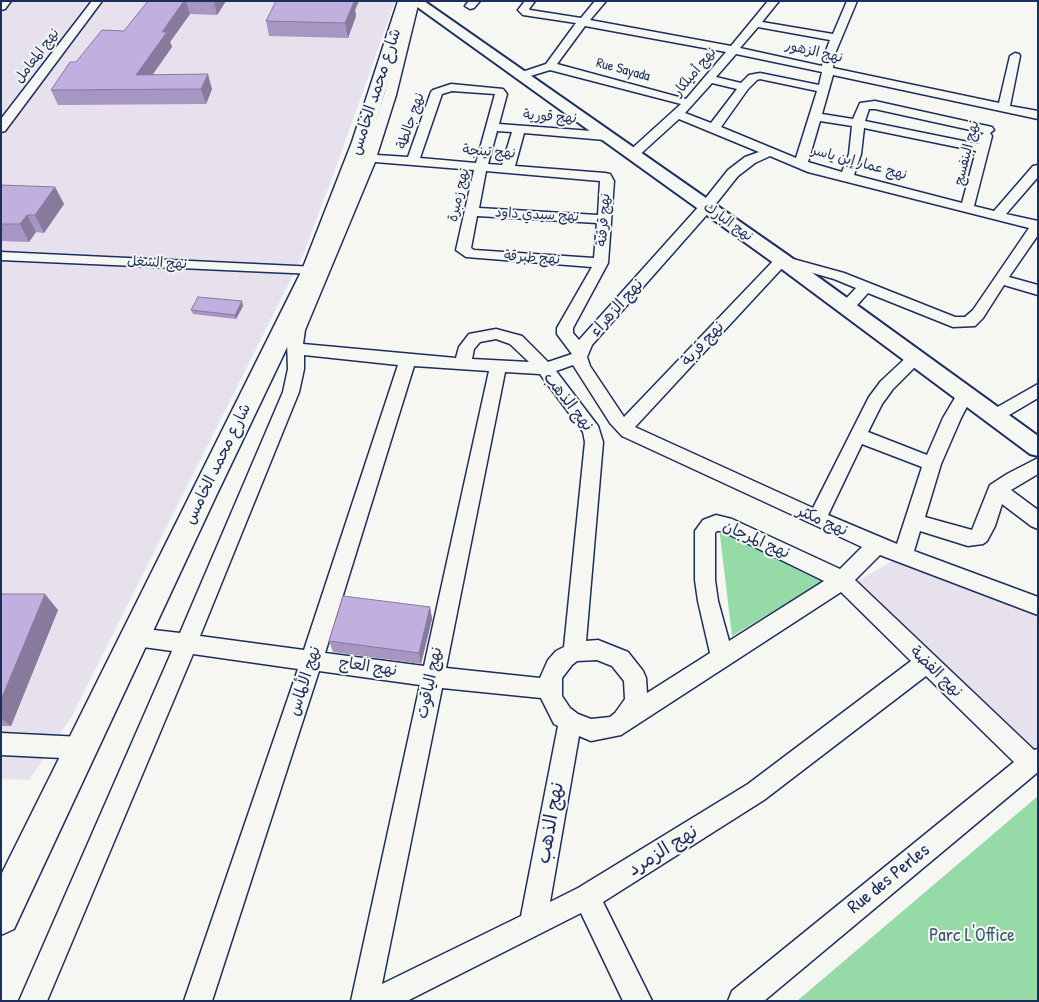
<!DOCTYPE html>
<meta charset="utf-8">
<style>
body{margin:0}
#map{position:relative;width:1039px;height:1002px;overflow:hidden;background:#f6f6f2;font-family:"Patrick Hand",sans-serif}
canvas{display:block}
.frame{position:absolute;inset:0;border:2px solid #1b2f5e;pointer-events:none}
</style>
<div id="map">
<canvas width="1039" height="1002"></canvas>
<div class="frame"></div>
</div>
<script>
const ctx = document.querySelector('canvas').getContext('2d');
ctx.lineJoin = 'round';
function fillPath(path, color) { ctx.fillStyle = color; ctx.fill(path, 'evenodd'); }
const shape = rows => new Path2D(rows.map(r => 'M' + r).join(''));
function trace(path, color, width, dash) { ctx.strokeStyle = color; ctx.lineWidth = width; ctx.lineCap = dash ? 'butt' : 'round'; ctx.setLineDash(dash || []); ctx.stroke(path); }
function drawText(font, color, halo, rows, align = 'center') {
  ctx.font = font + ' "Patrick Hand","Playpen Sans Arabic",sans-serif'; ctx.lineWidth = 4; ctx.setLineDash([]); ctx.textBaseline = 'middle'; ctx.strokeStyle = halo; ctx.fillStyle = color; for (const [text, x, y, turn = 0] of rows) {
    ctx.save(); ctx.translate(x, y); ctx.rotate((+turn || 0) * Math.PI / 180); ctx.textAlign = isNaN(turn) ? turn : align; if (halo) ctx.strokeText(text, 0, 0); ctx.fillText(text, 0, 0); ctx.restore();
  }
}
const built = shape([
 [1,1,395,1,339,159,303,255,72,716,29,780,1,779],
 [898,558,1038,609,1038,755,856,582]
]);
const green = shape([
 [719,527,827,579,732,636],
 [1038,796,1038,1001,797,1001]
]);
const minor = shape([
 [1,1,11,1,5,9,1,10,1,1],
 [92,1,102,1,5,131,1,132,1,119,92,1],
 [409,1,419,1,396,95,377,155,408,157,431,92,433,90,451,84,503,89,507,94,499,124,605,132,611,136,605,140,524,133,515,166,605,173,610,174,614,181,608,263,573,328,573,333,579,340,701,204,728,170,745,157,759,152,679,119,636,158,628,158,626,155,628,152,681,104,550,70,524,78,516,78,514,76,516,74,546,64,576,23,523,15,518,10,525,1,535,1,529,9,530,10,581,18,595,1,606,1,590,20,731,46,768,1,779,1,762,22,833,34,847,1,857,1,834,56,833,68,999,103,1010,56,1015,53,1019,54,1020,56,1010,106,1038,111,1038,119,833,75,822,114,853,119,860,103,875,101,992,127,994,130,990,133,992,136,974,206,994,211,1033,166,1038,165,1038,177,1006,214,1038,221,1038,235,1009,277,1038,285,1038,295,1004,285,983,318,975,326,953,327,868,293,851,312,841,312,838,308,841,304,856,288,834,279,785,265,635,427,813,508,869,397,881,381,910,354,916,352,922,354,924,358,893,389,882,404,868,432,927,455,943,418,959,391,965,389,971,391,973,395,961,418,941,464,925,517,972,530,990,485,1007,474,1038,458,1038,474,1011,490,1038,510,1038,529,1031,526,1002,504,995,526,987,541,983,544,968,546,920,531,914,551,1038,597,1038,615,880,555,855,580,1034,750,1038,749,1038,772,764,1001,728,1001,732,991,1014,762,926,676,764,800,603,902,652,1001,623,1001,581,913,407,1001,351,1001,420,685,319,671,212,1001,184,1001,298,669,193,654,47,1001,19,1001,172,651,136,646,129,644,125,637,129,630,136,628,180,633,283,392,288,369,287,342,289,330,314,274,1,260,1,252,317,267,364,158,384,95,409,1],
 [585,26,726,52,686,99,557,64,585,26],
 [758,27,830,40,824,56,822,66,740,48,758,27],
 [736,54,822,72,819,85,760,73,749,75,741,83,716,77,736,54],
 [760,79,817,91,796,158,721,127,748,89,757,80,760,79],
 [712,83,737,89,711,123,685,113,712,83],
 [452,91,495,94,476,163,420,158,442,94,452,91],
 [869,109,875,109,984,133,980,136,978,144,865,121,869,109],
 [820,121,852,126,849,154,842,172,808,162,820,121],
 [864,128,976,151,962,203,854,175,861,154,864,128],
 [497,131,512,132,502,165,488,164,497,131],
 [770,156,808,172,1029,228,973,310,965,317,955,317,844,273,782,256,777,257,624,417,590,366,587,357,592,345,711,210,738,176,755,163,770,156],
 [375,162,474,170,456,250,466,257,592,267,557,328,557,334,572,354,548,362,522,336,496,329,469,334,459,347,456,358,303,344,305,330,375,162],
 [486,171,600,181,598,215,479,208,486,171],
 [477,216,597,223,594,258,474,250,471,248,477,216],
 [496,339,510,344,529,362,472,359,474,349,480,342,496,339],
 [304,355,398,365,304,650,200,636,299,392,304,369,304,355],
 [573,365,610,423,622,436,862,547,840,569,732,519,716,515,703,520,695,531,695,580,698,601,710,653,647,693,646,678,643,671,628,652,598,640,586,641,603,442,598,426,556,371,573,365],
 [414,366,489,371,424,666,325,653,414,366],
 [505,372,540,374,583,432,585,442,564,647,556,651,548,660,540,678,446,668,505,372],
 [862,444,922,467,897,544,828,515,862,444],
 [717,531,722,531,824,581,729,641,718,601,715,580,715,533,717,531],
 [841,592,911,661,748,784,578,888,550,902,579,736,591,741,621,735,841,592],
 [597,660,612,666,624,681,625,699,615,713,610,717,591,719,578,714,570,708,562,696,562,678,572,665,577,661,597,660],
 [442,688,541,698,554,724,558,726,521,916,382,984,442,688],
 [469,1,480,1,474,8,470,9,465,6,469,1],
 [1038,384,1038,398,999,421,993,423,987,421,984,417,987,413,1038,384],
 [1,733,82,737,90,740,94,748,90,756,82,759,1,755,1,733]
]);
const tertiary = shape([
 [409,1,424,1,789,256,1038,436,1038,456,1030,454,775,264,409,1]
]);
const secondary = shape([
 [398,1,412,1,370,142,324,270,216,496,14,929,1,935,1,875,302,270,352,142,398,1]
]);
const wall = shape([
 [148,1,226,1,217,15,190,14,170,42,172,47,152,74,212,89,206,104,58,105,51,90,76,62,124,31],
 [250,1,359,1,355,10,356,16,348,38,269,36,266,21,276,2],
 [1,185,55,187,64,204,44,233,36,232,29,242,1,241],
 [243,306,236,319,193,314,191,310],
 [1,594,58,610,11,726,1,726],
 [430,607,432,619,421,664,333,652,329,641]
]);
const shadedWall = shape([
 [184,1,186,1,190,14,170,42,172,47,142,90,136,75,162,32],
 [214,1,226,1,217,15],
 [350,1,359,1,355,10,356,16,348,38,345,23],
 [208,74,212,89,206,104,201,89],
 [55,187,64,204,44,233,35,215],
 [27,215,36,232,29,242,20,224],
 [242,301,243,306,236,319,235,315],
 [45,594,58,610,11,726,1,718,1,700],
 [430,607,432,619,421,664,419,653]
]);
const building = shape([
 [148,1,184,1,162,32,167,32,136,75,208,74,201,89,51,90,70,62,76,62,102,30,124,31,148,1],
 [276,1,350,1,354,2,345,23,266,21,276,1],
 [1,185,55,187,35,215,27,215,20,224,1,224,1,185],
 [198,297,242,301,235,315,191,310,198,297],
 [1,594,45,594,1,700,1,594],
 [343,596,430,607,419,653,329,641,343,596]
]);
const farStreetnames = [
 ["نهج الزهور",814,52,13],
 ["نهج المعامل",37,56,-53],
 ["Rue Sayada",623,70,15],
 ["نهج أميلكار",695,72,-50],
 ["نهج قورية",550,117,4],
 ["نهج جالطة",411,121,-71],
 ["نهج تينجة",489,152,4],
 ["نهج البنفسج",967,153,-76],
 ["نهج عمار إبن ياسر",859,163,15],
 ["نهج زمبرة",459,195,-77],
 ["نهج سيدي داود",537,215,3],
 ["نهج قرقنة",604,220,-86],
 ["نهج البارك",728,222,35],
 ["نهج طبرقة",532,258,4],
 ["نهج الشغل",157,263,3]
];
const streetNames = [
 ["شارع محمد الخامس",376,92,-72],
 ["نهج الزهراء",617,308,-48],
 ["نهج قربة",703,344,-47],
 ["نهج الذهب",568,402,52],
 ["شارع محمد الخامس",218,464,-64],
 ["نهج مكثر",822,521,24],
 ["نهج المرجان",756,540,24],
 ["نهج العاج",368,667,8],
 ["نهج الفضة",936,672,44],
 ["نهج الألماس",305,681,-72],
 ["نهج الياقوت",430,683,-78]
];
const nearStreetnames = [
 ["نهج الذهب",551,823,-80],
 ["نهج الزمرد",663,851,-32],
 ["Rue des Perles",889,879,-39]
];
const nearParknames = [
 ["Parc L'Office",972,936]
];
fillPath(built, '#e6e1ed');
fillPath(green, '#96dba7');
trace(minor, '#1b2f5e', 3);
trace(tertiary, '#1b2f5e', 4);
trace(secondary, '#1b2f5e', 3);
fillPath(minor, '#f6f6f2');
fillPath(tertiary, '#f6f6f2');
fillPath(secondary, '#f6f6f2');
fillPath(wall, '#a696c1');
fillPath(shadedWall, '#877a9d');
fillPath(building, '#c1afe0');
trace(building, '#877a9d', 1);
drawText('14px', '#1b2f5e', '#f6f6f2', farStreetnames);
drawText('16px', '#1b2f5e', '#f6f6f2', streetNames);
drawText('19px', '#1b2f5e', '#f6f6f2', nearStreetnames);
drawText('19px', '#3a5a70', '#f6f6f2', nearParknames);
</script>
